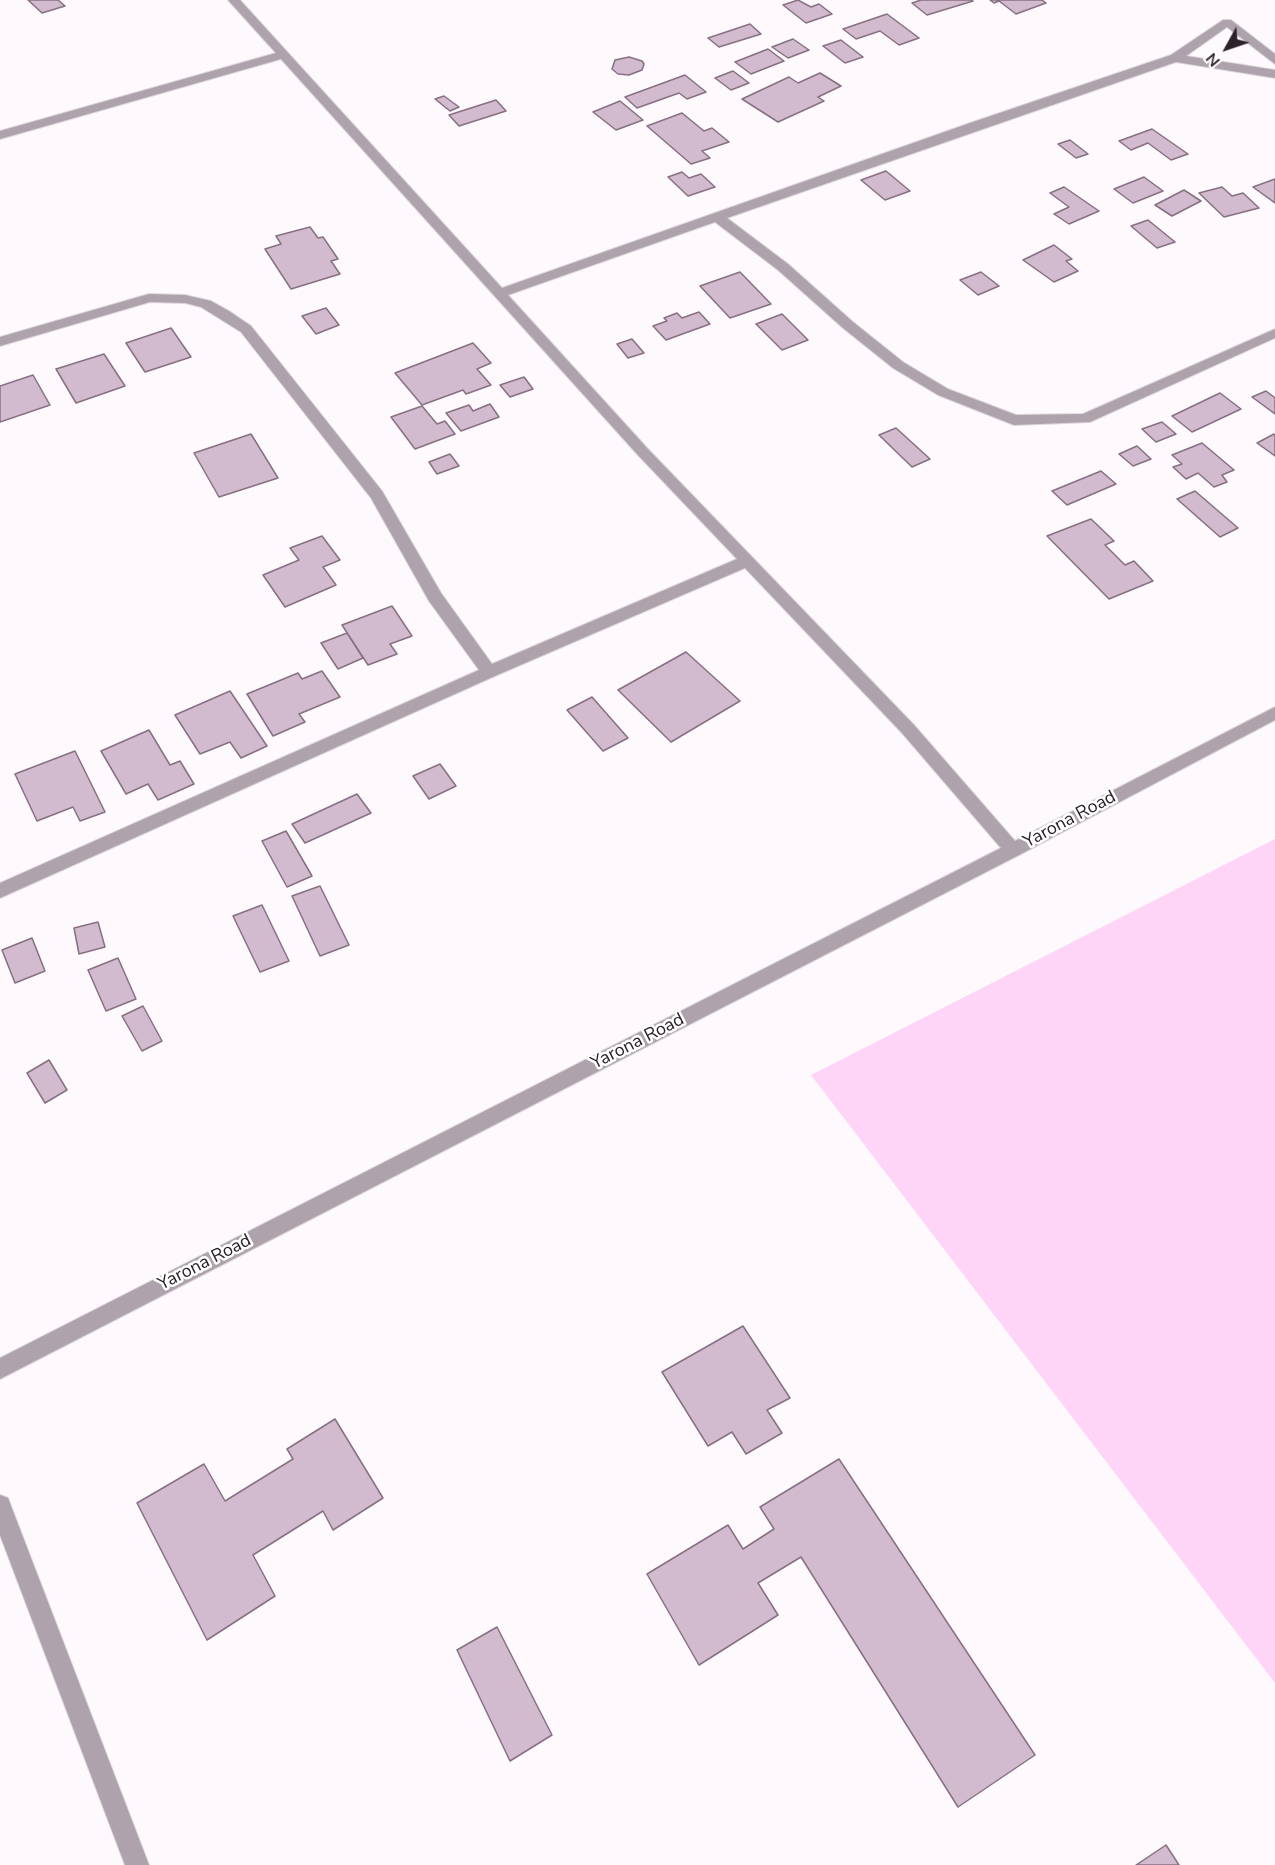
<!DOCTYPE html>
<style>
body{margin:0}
#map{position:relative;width:1275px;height:1865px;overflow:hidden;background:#fef9fd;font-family:"Nunito Sans",sans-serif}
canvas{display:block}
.north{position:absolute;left:1197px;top:18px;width:60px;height:60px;-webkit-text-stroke:4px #fff;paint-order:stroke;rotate:230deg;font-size:16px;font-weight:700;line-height:24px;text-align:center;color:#2a2129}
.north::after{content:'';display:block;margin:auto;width:21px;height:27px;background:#2a2129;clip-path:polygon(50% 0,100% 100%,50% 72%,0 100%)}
</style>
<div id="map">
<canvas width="1275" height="1865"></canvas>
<div class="north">N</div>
</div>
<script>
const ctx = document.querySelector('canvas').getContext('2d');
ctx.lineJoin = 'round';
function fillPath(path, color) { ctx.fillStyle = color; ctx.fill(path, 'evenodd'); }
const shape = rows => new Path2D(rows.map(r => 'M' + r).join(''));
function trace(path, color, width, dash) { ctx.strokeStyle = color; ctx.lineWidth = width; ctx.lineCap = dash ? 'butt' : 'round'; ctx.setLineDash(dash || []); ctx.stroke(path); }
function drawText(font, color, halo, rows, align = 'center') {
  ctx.font = font + ' "Nunito Sans",sans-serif'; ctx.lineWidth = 5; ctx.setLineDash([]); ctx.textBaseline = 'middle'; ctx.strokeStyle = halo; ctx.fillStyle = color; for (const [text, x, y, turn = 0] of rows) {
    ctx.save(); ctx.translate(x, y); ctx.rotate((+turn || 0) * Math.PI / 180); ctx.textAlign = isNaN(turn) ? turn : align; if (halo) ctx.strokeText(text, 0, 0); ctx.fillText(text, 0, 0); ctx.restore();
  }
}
const green = shape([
 [1275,839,1275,1683,811,1075]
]);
const building = shape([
 [28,0,58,0,65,6,42,13,28,0],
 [798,0,811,7,819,4,832,14,806,23,783,5,798,0],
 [921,0,971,0,973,1,927,15,912,3,921,0],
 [990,0,1042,0,1046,3,1016,14,999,1,994,3,990,0],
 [887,14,919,38,899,45,880,31,856,39,843,29,887,14],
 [750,24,761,34,719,47,708,38,750,24],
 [793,39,809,50,788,58,772,47,793,39],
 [841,40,863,57,845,63,823,46,841,40],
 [768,49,784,61,751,74,735,62,768,49],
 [629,57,642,61,644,64,642,70,629,75,618,74,612,69,615,60,629,57],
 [733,71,749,83,731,90,715,78,733,71],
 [820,73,841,86,818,97,824,101,778,122,742,99,789,77,798,83,820,73],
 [685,75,706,92,687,99,679,93,637,108,625,97,685,75],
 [444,96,459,107,450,111,435,99,444,96],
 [496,100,506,111,459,126,449,115,496,100],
 [620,101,643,120,616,130,593,112,620,101],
 [682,113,704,131,712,128,729,142,702,151,710,158,691,164,647,126,682,113],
 [1152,129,1188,154,1171,160,1148,143,1131,150,1119,141,1152,129],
 [1070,140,1088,154,1076,158,1058,144,1070,140],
 [886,171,910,191,885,200,861,180,886,171],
 [682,172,689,178,701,174,715,187,688,196,668,177,682,172],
 [1144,177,1163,191,1133,203,1114,189,1144,177],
 [1275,179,1275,203,1253,187,1275,179],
 [1064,187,1099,211,1069,224,1054,214,1069,207,1050,193,1064,187],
 [1222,187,1232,196,1243,193,1259,208,1224,217,1199,193,1222,187],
 [1184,190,1201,201,1172,216,1155,205,1184,190],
 [1148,220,1175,242,1157,248,1131,226,1148,220],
 [310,227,318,238,323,237,338,259,331,261,340,274,291,289,265,249,281,244,276,236,310,227],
 [1054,245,1072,259,1066,261,1078,271,1054,282,1023,260,1054,245],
 [740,272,771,304,730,318,700,286,740,272],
 [981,272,999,286,978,295,960,280,981,272],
 [326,308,339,325,316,334,302,316,326,308],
 [699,312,710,324,666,340,653,326,667,321,664,318,677,313,682,318,699,312],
 [782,314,808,340,782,350,756,324,782,314],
 [171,328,191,357,145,372,126,343,171,328],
 [632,339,644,353,628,358,617,344,632,339],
 [473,343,491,363,477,369,491,385,466,394,463,390,422,405,395,373,473,343],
 [104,354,125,386,76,403,56,369,104,354],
 [33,375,50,405,0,422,0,386,33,375],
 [524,377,533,389,510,397,500,385,524,377],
 [1266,391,1275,398,1275,414,1252,397,1266,391],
 [1220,393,1241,409,1192,432,1172,416,1220,393],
 [490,404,499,417,461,431,446,413,469,405,473,411,490,404],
 [422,406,437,424,445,421,455,434,415,449,391,417,422,406],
 [1162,422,1176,434,1156,442,1142,429,1162,422],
 [896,428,930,459,912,467,879,435,896,428],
 [251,434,278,478,219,497,194,453,251,434],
 [1274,434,1275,435,1275,456,1257,443,1274,434],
 [1202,443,1234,470,1222,475,1227,482,1214,487,1198,473,1186,479,1173,467,1182,464,1172,455,1202,443],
 [1137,446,1151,459,1133,466,1119,454,1137,446],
 [450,454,459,466,437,474,429,462,450,454],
 [1101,471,1116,484,1067,505,1052,491,1101,471],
 [1195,491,1238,528,1220,537,1177,499,1195,491],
 [1091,519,1114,541,1105,545,1125,565,1134,561,1153,581,1109,599,1047,536,1091,519],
 [322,536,340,560,323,567,336,585,285,607,263,575,299,560,290,548,322,536],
 [392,606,412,636,390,644,397,654,368,665,342,625,392,606],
 [347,633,363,658,338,669,321,643,347,633],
 [686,652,740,701,671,742,618,690,686,652],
 [322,671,340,697,299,714,305,722,273,736,247,694,298,673,302,679,322,671],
 [230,691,267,746,241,758,230,742,200,754,175,715,230,691],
 [592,697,628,738,603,751,567,710,592,697],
 [149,730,170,765,180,761,194,784,158,800,148,784,126,794,101,751,149,730],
 [75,751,105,812,80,821,73,807,37,821,15,774,75,751],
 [440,764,456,786,429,799,413,776,440,764],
 [357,794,371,813,305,843,292,824,357,794],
 [286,831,312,876,287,887,262,841,286,831],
 [320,886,349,945,320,956,292,896,320,886],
 [262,905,289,961,260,972,233,916,262,905],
 [98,922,105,947,79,954,74,928,98,922],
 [32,938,45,971,15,983,2,950,32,938],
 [118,958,136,999,106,1011,88,970,118,958],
 [143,1006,162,1041,142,1051,122,1016,143,1006],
 [49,1060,67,1090,45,1103,27,1073,49,1060],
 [743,1326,790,1398,767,1410,782,1433,746,1454,732,1432,708,1446,662,1372,743,1326],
 [335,1419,383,1498,333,1530,323,1511,253,1555,275,1596,207,1640,137,1503,204,1464,225,1501,293,1459,287,1449,335,1419],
 [839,1459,1035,1755,958,1807,801,1557,758,1583,778,1615,699,1665,647,1574,728,1525,743,1549,774,1529,760,1507,839,1459],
 [497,1627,552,1735,510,1761,457,1650,497,1627],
 [1166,1845,1179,1865,1136,1865,1166,1845]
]);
const minor = shape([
 [228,0,240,0,502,288,970,123,1171,55,1223,20,1231,20,1275,54,1275,64,1227,27,1186,56,1275,70,1275,78,1176,62,727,218,788,264,853,322,903,362,948,389,1016,415,1083,414,1275,329,1275,338,1090,422,1014,425,938,395,893,368,843,328,778,270,715,222,508,295,647,448,914,725,1015,841,1275,707,1275,720,1019,855,0,1379,0,1358,1001,848,902,733,745,568,495,676,0,898,0,883,479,670,429,601,371,498,241,332,201,307,185,303,150,302,0,346,0,337,149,294,185,295,211,301,229,311,251,326,382,491,441,593,492,664,737,559,637,454,281,59,0,139,0,131,276,53,228,0],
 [0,1495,8,1498,11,1506,149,1865,125,1865,0,1535,0,1495]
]);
const streetNames = [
 ["Yarona Road",1070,820,-28],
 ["Yarona Road",638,1042,-27],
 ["Yarona Road",205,1263,-27]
];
fillPath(green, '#fed5f6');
fillPath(building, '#d2bbce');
trace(building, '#867082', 1.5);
trace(minor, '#dcd6db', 2);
fillPath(minor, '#aea3ac');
drawText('18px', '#2a2129', '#fff', streetNames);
</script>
